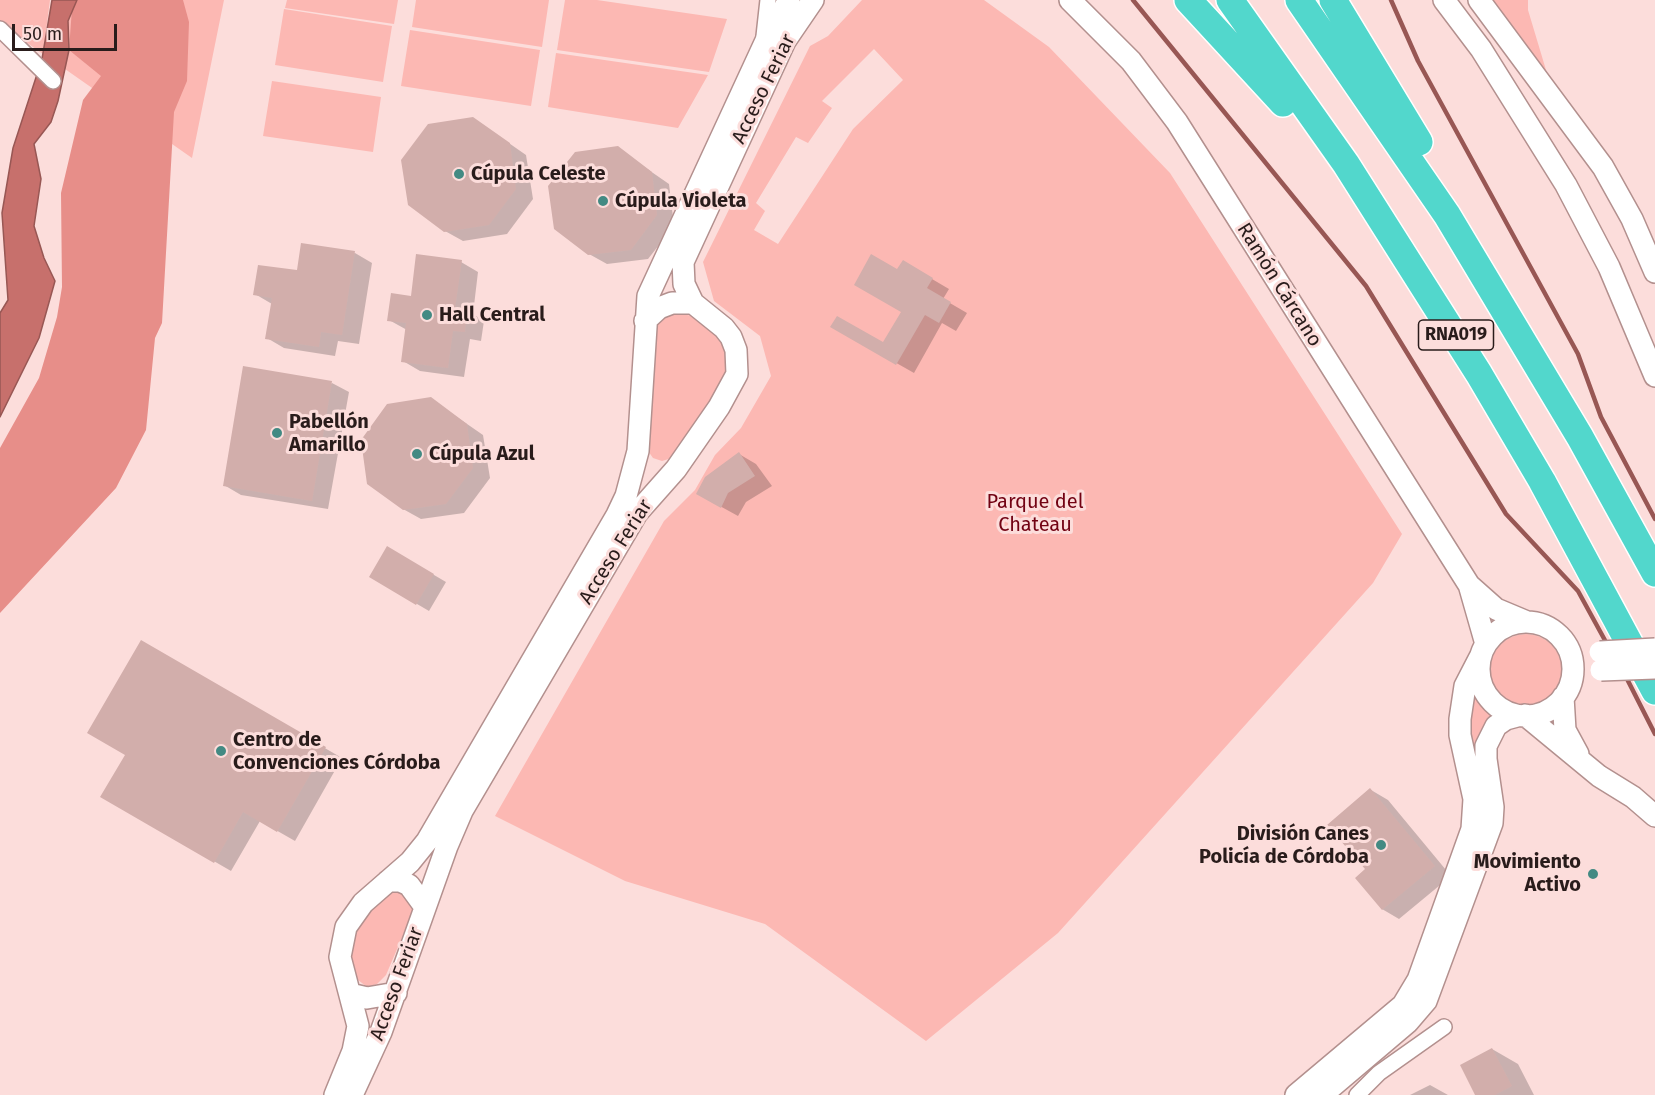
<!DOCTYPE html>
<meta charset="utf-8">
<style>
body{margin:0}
#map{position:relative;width:1655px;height:1095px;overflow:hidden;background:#fcdddb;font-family:"Fira Sans",sans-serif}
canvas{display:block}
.scale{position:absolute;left:12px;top:24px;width:105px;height:27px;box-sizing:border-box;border:3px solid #291c1b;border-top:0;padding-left:8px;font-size:18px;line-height:21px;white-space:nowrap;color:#291c1b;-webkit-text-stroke:4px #fcdddb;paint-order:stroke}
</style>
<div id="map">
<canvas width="1655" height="1095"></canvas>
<div class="scale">50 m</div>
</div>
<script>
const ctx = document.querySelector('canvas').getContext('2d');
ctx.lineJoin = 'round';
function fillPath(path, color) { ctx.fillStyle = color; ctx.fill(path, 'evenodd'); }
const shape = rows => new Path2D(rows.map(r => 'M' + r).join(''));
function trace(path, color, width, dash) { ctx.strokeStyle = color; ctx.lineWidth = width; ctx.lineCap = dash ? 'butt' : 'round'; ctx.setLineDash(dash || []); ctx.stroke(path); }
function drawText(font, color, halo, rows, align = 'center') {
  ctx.font = font + ' "Fira Sans",sans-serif'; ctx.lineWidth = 6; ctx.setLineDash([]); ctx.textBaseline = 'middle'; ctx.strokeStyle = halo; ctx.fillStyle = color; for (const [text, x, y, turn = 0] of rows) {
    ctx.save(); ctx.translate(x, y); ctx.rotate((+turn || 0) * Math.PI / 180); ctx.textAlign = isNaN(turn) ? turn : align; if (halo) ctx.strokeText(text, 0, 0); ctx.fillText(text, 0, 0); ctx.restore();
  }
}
const green = shape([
 [0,0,50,0,43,54,0,24],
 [77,0,224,0,192,158,65,69,69,50,68,21],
 [287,0,398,0,394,24,285,8],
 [416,0,549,0,542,47,412,27],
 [565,0,597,0,727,19,709,72,557,50],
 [862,0,984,0,1049,47,1170,173,1402,534,1373,583,1058,933,926,1041,765,924,625,881,495,816,664,521,695,490,715,455,741,428,771,376,760,336,714,301,703,262,810,46,828,36],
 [874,49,903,80,853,129,778,244,754,230,765,211,756,203,796,137,808,143,832,108,822,101],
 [1485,0,1528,0,1528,10,1549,80],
 [284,9,392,26,383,82,275,65],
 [410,30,540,50,531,106,401,86],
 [556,53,708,75,678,128,548,107],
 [272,81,381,97,373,152,263,136],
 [673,313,701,317,726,340,731,371,672,458,662,461,653,458,646,448,654,326,662,317],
 '1490 670a36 36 0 1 1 72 0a36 36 0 1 1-72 0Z',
 [1474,690,1483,708,1493,717,1478,741,1472,762,1469,727],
 [387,891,404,891,415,907,386,975,377,984,367,987,353,976,348,946,352,931]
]);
const forest = shape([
 [76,0,183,0,189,22,187,81,174,112,162,323,155,338,146,430,116,488,0,613,0,448,39,378,57,317,62,287,61,193,83,100,101,76,69,50,72,8]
]);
const water = shape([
 [52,0,77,0,68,21,69,50,58,101,51,122,34,144,41,179,34,226,44,258,55,281,39,338,0,417,0,313,8,300,2,213,13,148,42,59,52,0]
]);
const shadow = shape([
 [473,118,526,155,533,199,507,234,463,241,445,231],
 [617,148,669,184,674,226,648,259,607,264,589,254],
 [355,253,372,263,359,344,338,341,335,356,284,348,267,338,272,304,255,294,298,272],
 [461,262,478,272,473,314,484,321,481,341,470,339,464,377,420,371,403,361,407,330,389,320,412,297],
 [903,262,949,289,943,299,967,313,956,331,942,323,914,373,833,327,884,344,903,311,898,271],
 [332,383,349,392,328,509,241,495,224,485],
 [431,399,483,435,490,478,464,513,421,519,403,509],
 [739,454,756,464,772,486,746,502,738,516,698,494],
 [388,548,446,582,429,611,371,577],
 [142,642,342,758,295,841,260,821,231,871,103,797,127,755],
 [1371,790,1388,800,1451,876,1399,919,1382,909,1367,870],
 [1492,1049,1518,1064,1534,1095,1477,1095],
 [1430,1085,1448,1095,1410,1095]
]);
const stream = shape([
 [1133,0,1366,286,1506,514,1578,591,1607,644],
 [1391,0,1418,61,1578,354,1601,417,1655,519],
 [1625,675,1655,734]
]);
const building = shape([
 [473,117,510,143,516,189,489,225,444,232,408,205,401,160,428,124],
 [618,146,652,172,657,215,631,250,588,255,554,229,548,186,575,152],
 [301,243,355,251,342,335,321,332,319,347,265,339,272,298,253,295,258,265,297,270],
 [416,254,462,260,455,308,467,310,465,332,453,331,448,368,401,362,406,323,387,321,391,293,411,296],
 [871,254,897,269,903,260,933,278,927,288,951,302,939,323,925,315,896,365,830,327,837,316,883,342,901,312,854,285],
 [243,366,332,381,312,501,223,486],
 [431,397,467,424,473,468,446,504,403,510,367,484,361,440,387,404],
 [739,452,755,476,728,493,721,508,696,494,705,477],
 [387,546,434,574,416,605,369,577],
 [141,640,326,747,277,832,243,812,214,863,100,797,125,755,87,733],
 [1370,788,1435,866,1382,910,1355,878,1365,869,1327,825],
 [1492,1048,1512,1086,1495,1095,1475,1095,1460,1065]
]);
const street = shape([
 [0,29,53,81],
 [764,36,768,0],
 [1357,1095,1379,1073,1444,1027]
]);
const secondary = shape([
 [1070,0,1131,61,1177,122,1469,585,1496,609,1527,622],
 [1444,0,1481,49,1566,185,1609,267,1655,376],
 [1479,0,1603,167,1632,219,1655,272],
 [645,321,659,308,672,303,693,303],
 [1470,588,1486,644],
 '1479 669a47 47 0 1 1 94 0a47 47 0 1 1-94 0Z',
 [1563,697,1565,730,1578,754],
 [1525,715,1599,776,1633,797,1655,816],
 [388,881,400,881,409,885,425,907],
 [350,994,367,998,396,993],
 [335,1095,353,1051,358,1026,340,957,346,927,363,903,410,862,427,841,617,515,626,496,638,451,648,296,770,32,789,0],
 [352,1095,381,1032,447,846,462,811,637,513,676,469,719,407,737,374,736,350,731,337,724,328,693,303,684,284,683,262,785,41,813,0],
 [1296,1095,1403,1005,1418,980,1472,829,1474,799,1460,735,1460,719,1465,686,1480,657],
 [1322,1095,1408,1022,1426,1001,1492,823,1493,807,1486,759,1486,746,1496,726,1506,719,1517,716]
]);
const highway = shape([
 [1188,0,1283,103],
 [1230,0,1346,164,1479,374,1542,481,1655,691],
 [1299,0,1447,215,1580,437,1655,573],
 [1333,0,1419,142]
]);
const secondaryBridge = shape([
 [1600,652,1655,649],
 [1601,670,1655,668]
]);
const markers = [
 [459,174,6,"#438a83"],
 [603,201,6,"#438a83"],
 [427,315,6,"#438a83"],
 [277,433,6,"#438a83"],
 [417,454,6,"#438a83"],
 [221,751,6,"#438a83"],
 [1381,845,6,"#438a83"],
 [1593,874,6,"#438a83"]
];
const shields = [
 [1456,335,75]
];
const shieldNames = [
 ["RNA019",1456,335]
];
const streetNames = [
 ["Acceso Feriar",764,89,-64],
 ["Ramón Cárcano",1279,285,58],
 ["Acceso Feriar",616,552,-58],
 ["Acceso Feriar",397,984,-70]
];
const poiNames = [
 ["Cúpula Celeste",471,174],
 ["Cúpula Violeta",615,201],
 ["Hall Central",439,315],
 ["Pabellón",289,422],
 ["Amarillo",289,445],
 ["Cúpula Azul",429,454],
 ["Centro de",233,740],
 ["Convenciones Córdoba",233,763],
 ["División Canes",1369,834,"right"],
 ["Policía de Córdoba",1369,857,"right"],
 ["Movimiento",1581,862,"right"],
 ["Activo",1581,885,"right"]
];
const parkNames = [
 ["Parque del",1035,502],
 ["Chateau",1035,525]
];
fillPath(green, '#fcb8b3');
fillPath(forest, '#e78e89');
fillPath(water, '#c7706c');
trace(water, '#985754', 1.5);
fillPath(shadow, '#0003');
trace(stream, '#985754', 4.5);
fillPath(building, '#d2aeab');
trace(street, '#b3908e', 18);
trace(secondary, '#b3908e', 24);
trace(highway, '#fff', 30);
trace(street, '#fff', 15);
trace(secondary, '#fff', 21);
trace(highway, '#52d7cc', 27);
trace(secondaryBridge, '#b3908e', 24, []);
trace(secondaryBridge, '#fff', 21);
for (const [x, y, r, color] of markers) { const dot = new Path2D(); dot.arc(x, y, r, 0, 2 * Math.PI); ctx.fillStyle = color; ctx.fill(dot); trace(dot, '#fcdddb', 2); }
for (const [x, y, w] of shields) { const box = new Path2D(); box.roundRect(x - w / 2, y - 15, w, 30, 4.5); ctx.fillStyle = '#fcdddb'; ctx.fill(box); trace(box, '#291c1b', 1.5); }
drawText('bold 18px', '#291c1b', null, shieldNames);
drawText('20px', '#291c1b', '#fcdddb', streetNames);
drawText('bold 20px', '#291c1b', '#fcdddb', poiNames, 'left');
drawText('20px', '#720213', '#fcdddb', parkNames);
</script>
